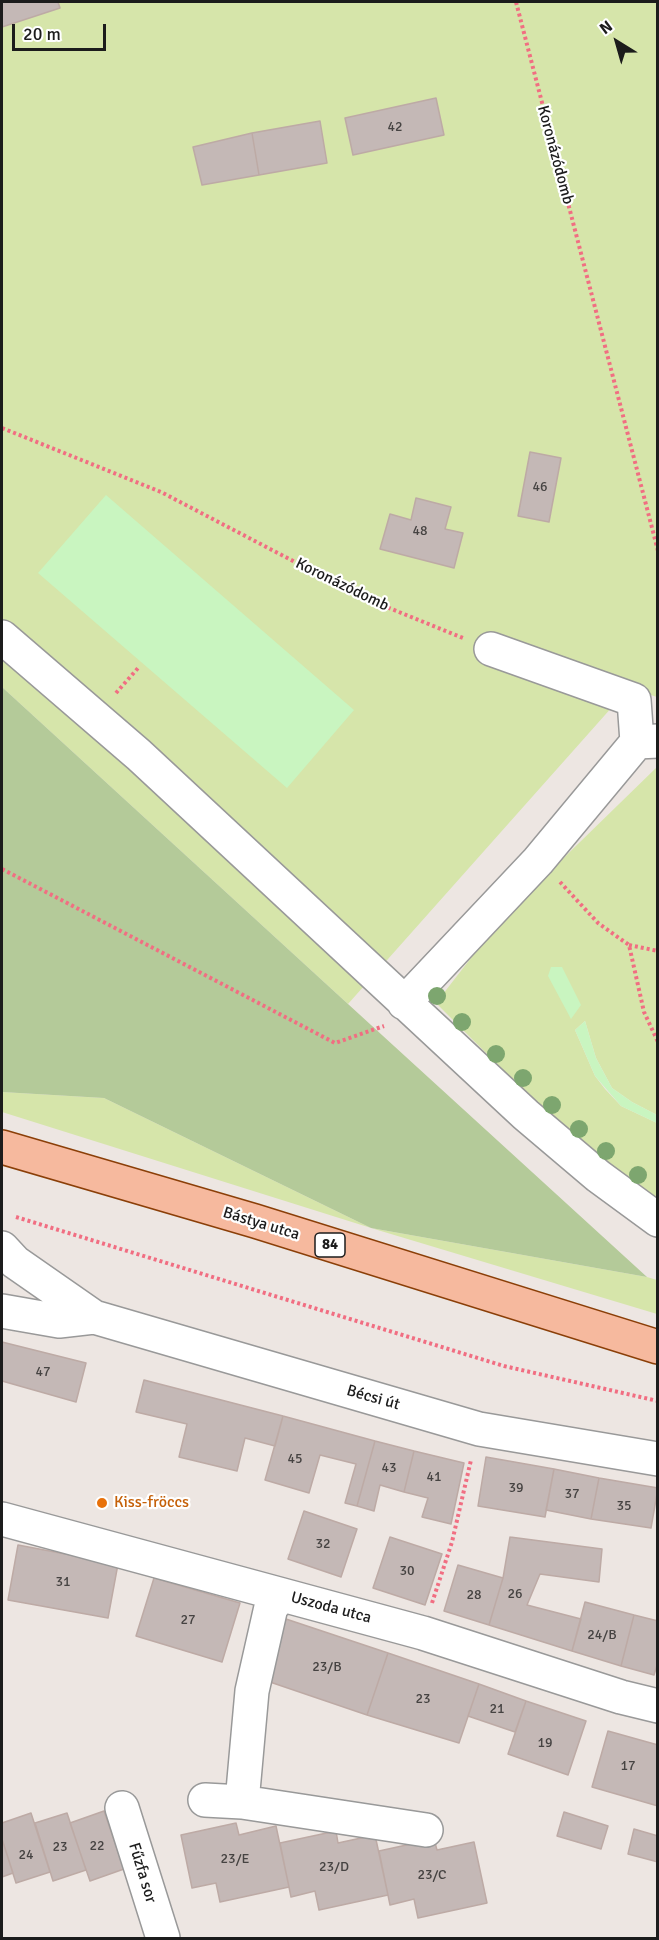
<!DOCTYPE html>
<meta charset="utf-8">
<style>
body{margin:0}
#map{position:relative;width:659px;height:1940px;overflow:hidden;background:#ede6e2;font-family:Signika,sans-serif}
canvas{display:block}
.frame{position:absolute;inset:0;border:3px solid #1c1c1c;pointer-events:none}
.north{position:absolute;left:587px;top:12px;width:60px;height:60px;-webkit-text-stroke:4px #fff;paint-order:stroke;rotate:323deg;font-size:16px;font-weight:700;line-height:24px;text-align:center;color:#1c1c1c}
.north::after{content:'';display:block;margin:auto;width:21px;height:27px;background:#1c1c1c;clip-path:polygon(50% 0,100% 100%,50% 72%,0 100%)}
.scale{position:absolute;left:12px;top:24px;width:94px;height:27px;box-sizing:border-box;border:3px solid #1c1c1c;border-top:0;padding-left:8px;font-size:18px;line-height:21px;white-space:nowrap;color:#1c1c1c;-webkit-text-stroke:4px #fff;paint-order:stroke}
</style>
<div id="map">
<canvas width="659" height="1940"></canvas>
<div class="frame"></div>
<div class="north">N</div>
<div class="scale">20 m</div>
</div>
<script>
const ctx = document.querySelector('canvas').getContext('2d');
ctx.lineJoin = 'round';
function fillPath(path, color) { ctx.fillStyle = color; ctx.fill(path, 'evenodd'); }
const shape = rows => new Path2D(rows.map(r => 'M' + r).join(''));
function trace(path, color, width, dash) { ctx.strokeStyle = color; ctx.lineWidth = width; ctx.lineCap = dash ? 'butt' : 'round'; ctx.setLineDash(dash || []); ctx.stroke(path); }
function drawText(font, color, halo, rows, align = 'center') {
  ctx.font = font + ' Signika,sans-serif'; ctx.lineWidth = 4.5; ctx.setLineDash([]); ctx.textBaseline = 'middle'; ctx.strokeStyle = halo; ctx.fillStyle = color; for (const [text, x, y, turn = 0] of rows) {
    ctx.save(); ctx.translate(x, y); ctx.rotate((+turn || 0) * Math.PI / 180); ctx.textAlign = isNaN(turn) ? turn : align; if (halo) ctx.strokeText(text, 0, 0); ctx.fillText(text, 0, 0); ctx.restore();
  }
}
const grass = shape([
 [2,2,657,2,657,697,629,688,348,1004,2,687],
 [657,767,657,1115,632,1102,612,1088,596,1058,585,1021,575,1030,595,1076,605,1089,621,1106,657,1123,657,1208,599,1166,436,1003,502,918],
 [2,1092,104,1098,371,1228,647,1277,657,1280,657,1314,371,1228,2,1112]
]);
const forest = shape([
 [2,687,348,1004,647,1277,371,1228,104,1098,2,1092]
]);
const park = shape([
 [106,495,354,710,287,788,38,573],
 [551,967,562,967,581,1005,571,1019,548,976],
 [585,1021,596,1058,612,1088,632,1102,657,1115,657,1123,621,1106,595,1076,575,1030]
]);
const building = shape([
 [2,2,58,2,60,8,2,27,2,2],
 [436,98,444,135,353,155,345,118,436,98],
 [320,121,327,163,259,175,252,133,320,121],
 [252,133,259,175,202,185,193,147,252,133],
 [530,452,561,458,549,522,518,516,530,452],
 [416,498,451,507,445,529,463,533,454,568,380,549,390,514,411,520,416,498],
 [2,1342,86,1363,76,1402,2,1381,2,1342],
 [144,1380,283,1416,275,1446,245,1438,237,1471,179,1457,187,1424,136,1412,144,1380],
 [283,1416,375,1441,357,1506,345,1503,356,1464,320,1455,309,1493,265,1480,283,1416],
 [375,1441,414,1451,404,1492,380,1485,374,1511,357,1506,375,1441],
 [414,1451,464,1463,451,1524,422,1517,428,1498,404,1492,414,1451],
 [486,1457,554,1469,545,1517,478,1506,486,1457],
 [554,1469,599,1478,591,1519,546,1510,554,1469],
 [599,1478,658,1488,651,1528,591,1519,599,1478],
 [304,1511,357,1529,341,1577,288,1559,304,1511],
 [390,1537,442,1554,425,1605,373,1588,390,1537],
 [510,1537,602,1549,599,1582,540,1574,527,1605,581,1619,572,1651,489,1625,503,1578,510,1537],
 [18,1545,118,1564,108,1618,8,1600,18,1545],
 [458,1565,503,1578,489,1625,444,1611,458,1565],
 [154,1578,240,1603,222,1662,136,1636,154,1578],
 [585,1602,634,1615,621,1666,572,1651,585,1602],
 [634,1615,658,1621,658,1662,654,1675,621,1666,634,1615],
 [286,1619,388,1653,367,1715,267,1681,286,1619],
 [388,1653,479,1684,459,1743,367,1715,388,1653],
 [479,1684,526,1701,515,1732,468,1716,479,1684],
 [526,1701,586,1721,568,1775,508,1754,526,1701],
 [608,1731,658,1745,658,1806,592,1787,608,1731],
 [104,1811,124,1869,90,1881,70,1823,104,1811],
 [564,1812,608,1826,601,1849,557,1836,564,1812],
 [31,1813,50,1872,16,1883,2,1839,2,1823,31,1813],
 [67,1813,86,1870,53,1881,35,1823,67,1813],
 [236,1823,239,1835,276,1826,289,1887,220,1902,216,1883,192,1888,181,1835,236,1823],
 [634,1829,658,1836,658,1862,628,1854,634,1829],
 [336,1831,338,1843,375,1835,388,1895,319,1910,315,1891,291,1897,280,1843,336,1831],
 [2,1839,13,1873,2,1877,2,1839],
 [434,1839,437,1850,474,1842,487,1903,418,1918,414,1899,390,1905,379,1851,434,1839]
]);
const path = shape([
 [516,2,658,551],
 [2,428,161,492,362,597,463,638],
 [116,693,139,667],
 [2,869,335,1043,384,1026],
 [560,882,598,923,629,945,644,1012,658,1042],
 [629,945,658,951],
 [16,1217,504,1366,658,1401],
 [432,1603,452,1542,471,1460]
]);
const minor = shape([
 [2,637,139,755,526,1115,598,1176,658,1220],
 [491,649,634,700,637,742,658,741],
 [404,1003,538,861,637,742],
 [2,1248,15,1262,94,1317,479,1429,658,1459],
 [2,1311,59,1321,94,1317],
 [2,1519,423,1633,621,1697,658,1706],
 [205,1800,242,1802,426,1830],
 [242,1802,252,1691,271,1607,282,1595],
 [122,1808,163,1938]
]);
const major = shape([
 [2,1147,255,1221,658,1347]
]);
const trees = [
 [437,996],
 [462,1022],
 [496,1054],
 [523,1078],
 [552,1105],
 [579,1129],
 [606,1151],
 [638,1175]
];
const markers = [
 [102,1503,6,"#e8710a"]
];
const numberNames = [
 ["42",395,127],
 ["46",540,487],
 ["48",420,531],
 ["47",43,1372],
 ["45",295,1459],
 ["43",389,1468],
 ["41",434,1477],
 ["39",516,1488],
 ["37",572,1494],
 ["35",624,1506],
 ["32",323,1544],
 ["30",407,1571],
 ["31",63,1582],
 ["26",515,1594],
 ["28",474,1595],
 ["27",188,1620],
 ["24/B",602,1635],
 ["23/B",327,1667],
 ["23",423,1699],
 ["21",497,1709],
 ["19",545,1743],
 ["17",628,1766],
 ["22",97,1846],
 ["23",60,1847],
 ["24",26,1855],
 ["23/E",235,1859],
 ["23/D",334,1867],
 ["23/C",432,1875]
];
const shields = [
 [330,1245,30]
];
const shieldNames = [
 ["84",330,1245]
];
const streetNames = [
 ["Koronázódomb",555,155,75],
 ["Koronázódomb",342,585,26],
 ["Bástya utca",261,1224,17],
 ["Bécsi út",373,1398,16],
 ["Uszoda utca",331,1608,15],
 ["Fűzfa sor",142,1873,73]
];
const foodNames = [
 ["Kiss-fröccs",114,1503]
];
fillPath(grass, '#d6e5aa');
fillPath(forest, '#b4ca99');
fillPath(park, '#c9f5c0');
fillPath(building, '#c4b8b6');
trace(building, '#bdaaa5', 1.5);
trace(minor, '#999', 36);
trace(major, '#8b3f08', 36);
trace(path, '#f16e82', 4, [3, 3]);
trace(minor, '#fff', 33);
trace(major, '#f6b99e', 33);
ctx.fillStyle = '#7da66f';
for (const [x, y] of trees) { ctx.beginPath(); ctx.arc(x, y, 9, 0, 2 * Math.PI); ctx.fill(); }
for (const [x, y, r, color] of markers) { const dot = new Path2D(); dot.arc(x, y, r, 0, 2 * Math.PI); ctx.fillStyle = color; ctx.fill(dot); trace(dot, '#fff', 2); }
drawText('14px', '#464342', null, numberNames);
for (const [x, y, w] of shields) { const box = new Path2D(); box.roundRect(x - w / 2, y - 12, w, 24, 4.5); ctx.fillStyle = '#fff'; ctx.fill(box); trace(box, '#1c1c1c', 1.5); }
drawText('bold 15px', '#1c1c1c', null, shieldNames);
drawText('16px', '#1c1c1c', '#fff', streetNames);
drawText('16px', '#c56008', '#fff', foodNames, 'left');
</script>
